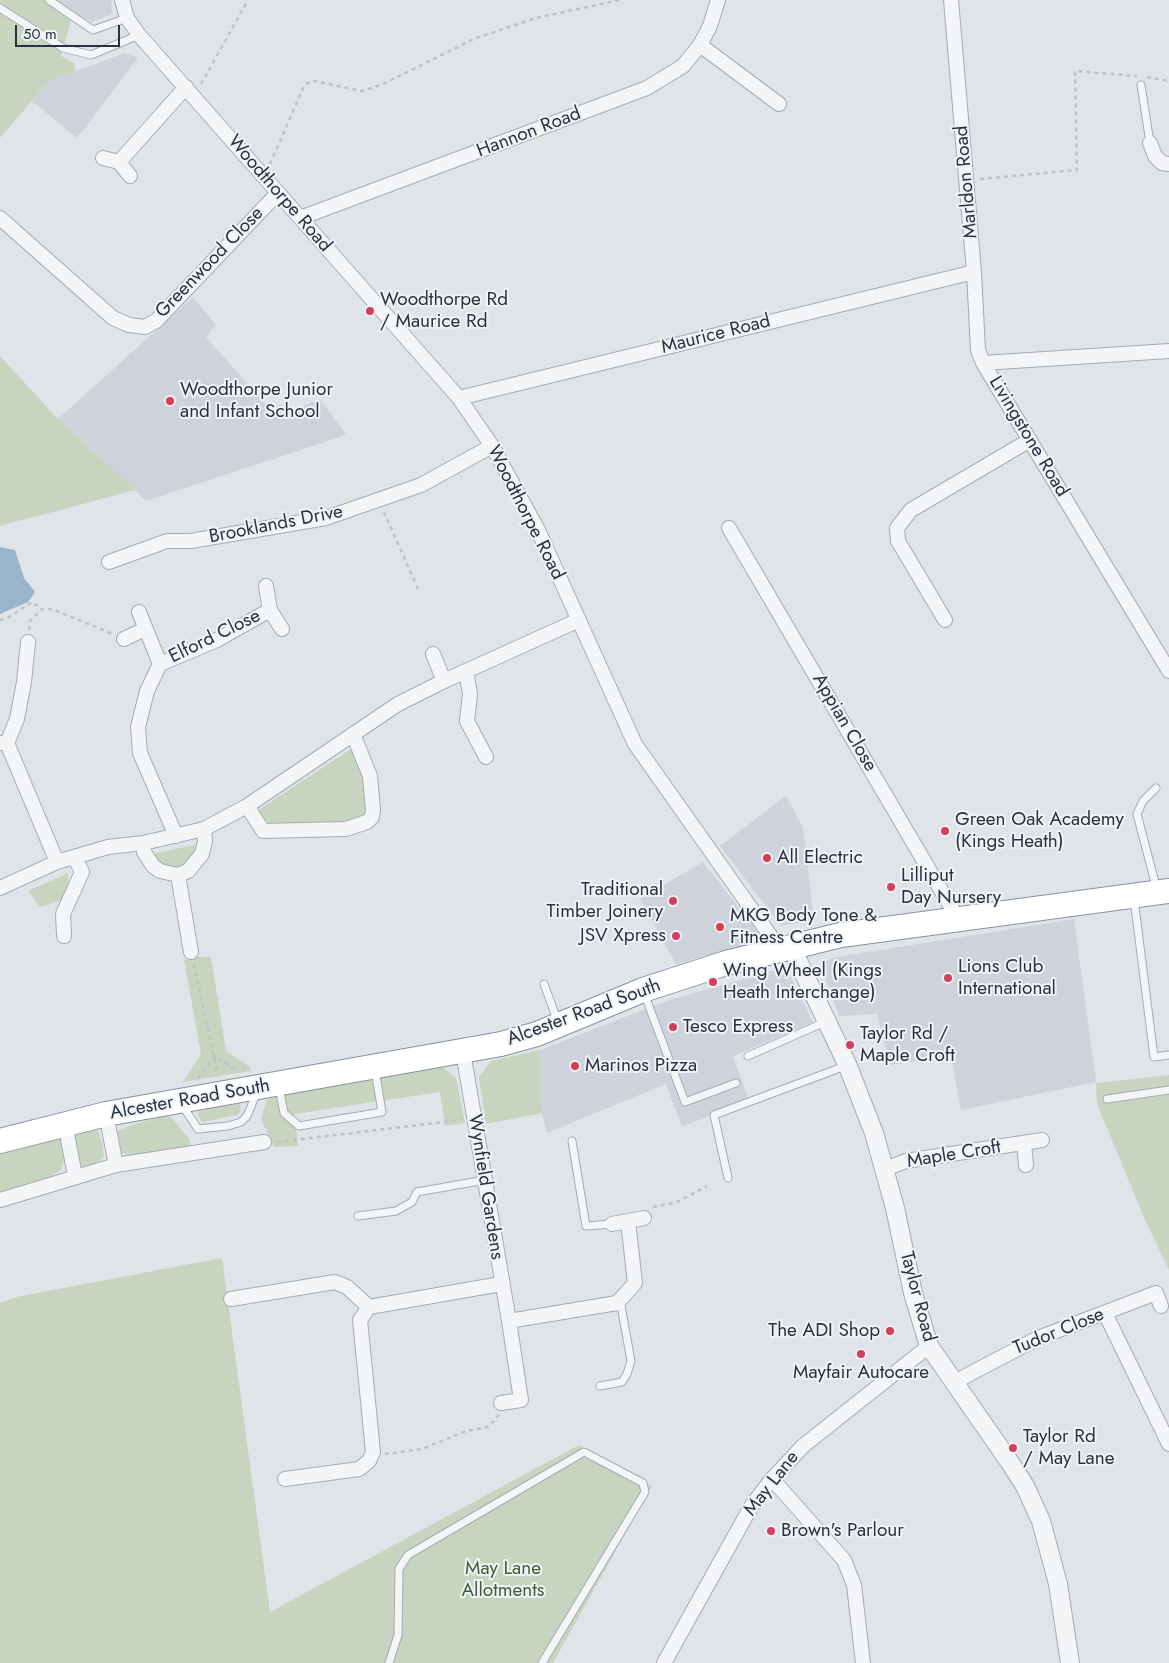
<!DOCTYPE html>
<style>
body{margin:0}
#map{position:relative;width:1169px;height:1663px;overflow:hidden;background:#e0e4e9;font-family:Jost,sans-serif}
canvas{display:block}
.scale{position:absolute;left:15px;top:25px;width:105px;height:22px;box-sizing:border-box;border:2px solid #283241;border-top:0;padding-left:6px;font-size:15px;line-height:18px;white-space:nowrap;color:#283241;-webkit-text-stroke:4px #eff3f7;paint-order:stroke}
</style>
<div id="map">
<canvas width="1169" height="1663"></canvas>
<div class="scale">50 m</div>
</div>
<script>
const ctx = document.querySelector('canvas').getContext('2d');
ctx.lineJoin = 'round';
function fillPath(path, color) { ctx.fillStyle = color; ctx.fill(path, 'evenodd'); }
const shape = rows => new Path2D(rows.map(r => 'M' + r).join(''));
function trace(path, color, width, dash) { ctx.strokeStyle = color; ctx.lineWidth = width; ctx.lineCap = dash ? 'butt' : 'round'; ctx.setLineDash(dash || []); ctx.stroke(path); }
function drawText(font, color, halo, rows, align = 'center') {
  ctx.font = font + ' Jost,sans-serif'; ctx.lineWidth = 4; ctx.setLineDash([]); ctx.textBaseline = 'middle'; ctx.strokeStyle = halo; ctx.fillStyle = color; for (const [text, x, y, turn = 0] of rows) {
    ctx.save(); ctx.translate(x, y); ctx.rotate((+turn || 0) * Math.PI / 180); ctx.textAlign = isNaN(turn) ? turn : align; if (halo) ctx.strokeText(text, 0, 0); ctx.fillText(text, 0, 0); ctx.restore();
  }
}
const built = shape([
 [60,0,111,0,112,14,92,22,73,13],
 [125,53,138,58,77,138,32,101,49,81],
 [193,297,216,325,206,337,269,408,281,404,287,413,320,399,346,435,146,501,58,419],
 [786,796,803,827,814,920,781,926,720,846],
 [703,862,758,932,758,941,676,964,640,899],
 [1074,919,1096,1082,961,1110,951,1056,890,1065,877,1014,839,1016,822,968,824,962,837,957],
 [786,967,813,1022,733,1056,749,1100,682,1127,666,1084,547,1133,542,1113,540,1050,669,1000]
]);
const green = shape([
 [0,0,60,0,73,13,61,56,74,63,76,71,49,81,0,138],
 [0,356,58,419,135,490,0,526],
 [351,749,364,781,368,810,363,816,344,822,273,825,262,818,257,811],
 [199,844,194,861,184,869,162,869,151,856,157,853],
 [68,873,69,884,62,900,40,907,28,891],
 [199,957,211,957,226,1051,250,1067,251,1071,183,1082,201,1054,184,960],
 [540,1050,542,1113,486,1124,479,1077,491,1061],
 [439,1064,456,1078,465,1123,445,1126,440,1092,294,1114,298,1146,274,1147,261,1119,267,1100,282,1093],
 [1169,1075,1169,1270,1145,1220,1097,1104,1096,1083],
 [239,1102,241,1108,238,1115,202,1122,198,1116,199,1111],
 [165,1116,171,1117,189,1139,191,1146,137,1157,120,1152,115,1142,117,1131,135,1124],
 [82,1126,97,1129,102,1142,104,1157,96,1164,85,1167,79,1164,73,1131],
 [47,1137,60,1139,65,1150,62,1169,46,1180,0,1193,0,1153],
 [222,1258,270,1612,579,1445,652,1486,553,1663,0,1663,0,1303,16,1297]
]);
const water = shape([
 [0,547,15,550,24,578,35,592,28,602,0,614]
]);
const path = shape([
 [1147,77,1169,81],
 [201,84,248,0],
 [270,164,305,84,314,81,362,91,381,85,476,38,536,18,620,0],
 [980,179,1077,170,1075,71,1137,76],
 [384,512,419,591],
 [0,620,9,617,32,602,42,609],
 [29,630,30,621,42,609,52,609,113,634],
 [194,965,218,1075],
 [198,1078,215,1056,237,1071],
 [277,1142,460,1120],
 [653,1207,677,1202,707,1186],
 [385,1454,422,1449,466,1431,488,1427,499,1415]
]);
const service = shape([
 [49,0,93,30,127,18],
 [0,8,63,48,91,55,139,35],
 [1141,85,1150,143],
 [1156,788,1143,801,1137,814,1157,890],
 [1134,899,1154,1057,1169,1055],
 [544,984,558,1022],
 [644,993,685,1102,736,1083],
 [748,1056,825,1022],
 [279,1087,284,1113,299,1126,382,1112,375,1070],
 [1107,1099,1169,1090],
 [182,1105,198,1129,228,1126,241,1122,247,1116,257,1092],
 [572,1141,586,1226,612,1224],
 [728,1178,714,1115,848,1065],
 [358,1216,396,1211,412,1202,417,1192,485,1180],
 [600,1386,622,1382,627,1374,631,1361,620,1300],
 [389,1663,398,1635,399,1569,408,1555,584,1452,643,1483,645,1492,542,1663]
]);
const minor = shape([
 [122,0,127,18,139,35,459,398,492,446,537,528,635,744,779,948],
 [951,0,974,272,978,350,983,363],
 [700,45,779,104],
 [1150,143,1155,156,1162,163,1169,164],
 [103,158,119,162,130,176],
 [119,162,186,87],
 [0,218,113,318,129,325,145,327,156,321,277,194],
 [300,218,647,88,683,66,700,45,710,26,718,0],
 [1169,351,983,363,1169,671],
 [459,398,974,272],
 [729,528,958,919],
 [109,562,167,541,191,541,326,518,421,485,492,446],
 [266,586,270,610,282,629],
 [139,612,160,664],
 [945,620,898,541,897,528,911,510,1030,440],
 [124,639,145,629],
 [433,654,444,681],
 [466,671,470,694,467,721,486,757],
 [0,743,7,743,57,862],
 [7,743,17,719,24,682,28,642],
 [247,806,263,831,346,829,367,822,372,817,373,810,370,776,353,734],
 [176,836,140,753,138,727,147,691,160,664,217,640,270,610],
 [143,843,144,852,153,866,160,871,178,875,188,871,202,854,205,841,204,829],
 [178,875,191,952],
 [0,888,57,862,108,847,143,843,204,829,247,806,398,704,444,681,579,620],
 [64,936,63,914,82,872,75,858],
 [463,1052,509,1321,617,1303,635,1283,628,1221],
 [106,1114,116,1165],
 [65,1123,75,1176],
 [1024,1143,1026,1165],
 [885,1169,906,1161,1042,1140],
 [0,1200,116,1165,264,1142],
 [612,1224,644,1218],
 [231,1299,335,1282,347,1287,369,1307],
 [1105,1313,1169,1444],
 [956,1387,962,1378,1038,1338,1156,1293,1161,1306],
 [501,1403,521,1400,509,1321],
 [285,1479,359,1469,369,1461,373,1452,360,1320,369,1307,501,1284],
 [772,1479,844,1560,854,1585,863,1663],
 [664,1663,752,1505,772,1479,803,1446,929,1346]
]);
const tertiary = shape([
 [791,946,847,1064,874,1133,895,1208,913,1293,929,1346,1009,1461,1025,1486,1041,1521,1058,1584,1070,1663]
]);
const trunk = shape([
 [0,1141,106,1114,501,1044,537,1034,643,990,726,963,841,935,1169,891]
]);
const markers = [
 [370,311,5,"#d43f5c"],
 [170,401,5,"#d43f5c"],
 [945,831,5,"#d43f5c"],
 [767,858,5,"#d43f5c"],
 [891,887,5,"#d43f5c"],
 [673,901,5,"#d43f5c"],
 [720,927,5,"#d43f5c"],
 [676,936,5,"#d43f5c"],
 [948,978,5,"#d43f5c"],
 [713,982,5,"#d43f5c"],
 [673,1027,5,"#d43f5c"],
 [850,1045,5,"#d43f5c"],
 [575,1066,5,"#d43f5c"],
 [890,1331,5,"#d43f5c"],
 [861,1354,5,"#d43f5c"],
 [1013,1448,5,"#d43f5c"],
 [771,1531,5,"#d43f5c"]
];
const streetNames = [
 ["Hannon Road",529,133,-21],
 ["Marldon Road",967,182,-95],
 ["Woodthorpe Road",279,194,49],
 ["Greenwood Close",210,263,-46],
 ["Maurice Road",716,335,-14],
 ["Livingstone Road",1028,437,59],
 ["Woodthorpe Road",525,513,63],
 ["Brooklands Drive",276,525,-11],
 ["Elford Close",215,637,-26],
 ["Appian Close",844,723,60],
 ["Alcester Road South",584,1013,-20],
 ["Alcester Road South",190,1100,-10],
 ["Maple Croft",954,1155,-9],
 ["Wynfield Gardens",485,1187,81],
 ["Taylor Road",917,1297,75],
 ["Tudor Close",1059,1332,-22],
 ["May Lane",772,1484,-52]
];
const poiNames = [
 ["Woodthorpe Rd",380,300],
 ["/ Maurice Rd",380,322],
 ["Woodthorpe Junior",180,390],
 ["and Infant School",180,412],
 ["Green Oak Academy",955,820],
 ["(Kings Heath)",955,842],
 ["All Electric",777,858],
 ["Lilliput",901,876],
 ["Day Nursery",901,898],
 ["Traditional",663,890,"right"],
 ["Timber Joinery",663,912,"right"],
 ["MKG Body Tone &",730,916],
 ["Fitness Centre",730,938],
 ["JSV Xpress",666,936,"right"],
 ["Lions Club",958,967],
 ["International",958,989],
 ["Wing Wheel (Kings",723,971],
 ["Heath Interchange)",723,993],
 ["Tesco Express",683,1027],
 ["Taylor Rd /",860,1034],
 ["Maple Croft",860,1056],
 ["Marinos Pizza",585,1066],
 ["The ADI Shop",880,1331,"right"],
 ["Mayfair Autocare",861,1373,"center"],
 ["Taylor Rd",1023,1437],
 ["/ May Lane",1023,1459],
 ["Brown's Parlour",781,1531]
];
const parkNames = [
 ["May Lane",503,1569],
 ["Allotments",503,1591]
];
fillPath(built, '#ced3db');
fillPath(green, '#c6d4c0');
fillPath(water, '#99b4cb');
trace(service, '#a5abb3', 9);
trace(minor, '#a5abb3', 16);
trace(tertiary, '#a5abb3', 20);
trace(trunk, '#8692a1', 26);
trace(path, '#bec2c8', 2.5, [4, 4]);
trace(service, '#f3f5f7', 7);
trace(minor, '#f3f5f7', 14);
trace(tertiary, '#f3f5f7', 18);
trace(trunk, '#fff', 24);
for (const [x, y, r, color] of markers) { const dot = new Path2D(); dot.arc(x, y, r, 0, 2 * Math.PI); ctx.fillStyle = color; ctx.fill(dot); trace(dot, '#eff3f7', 2); }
drawText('19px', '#283241', '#eff3f7', streetNames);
drawText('19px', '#283241', '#eff3f7', poiNames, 'left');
drawText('19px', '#3e5e34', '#eff3f7', parkNames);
</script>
